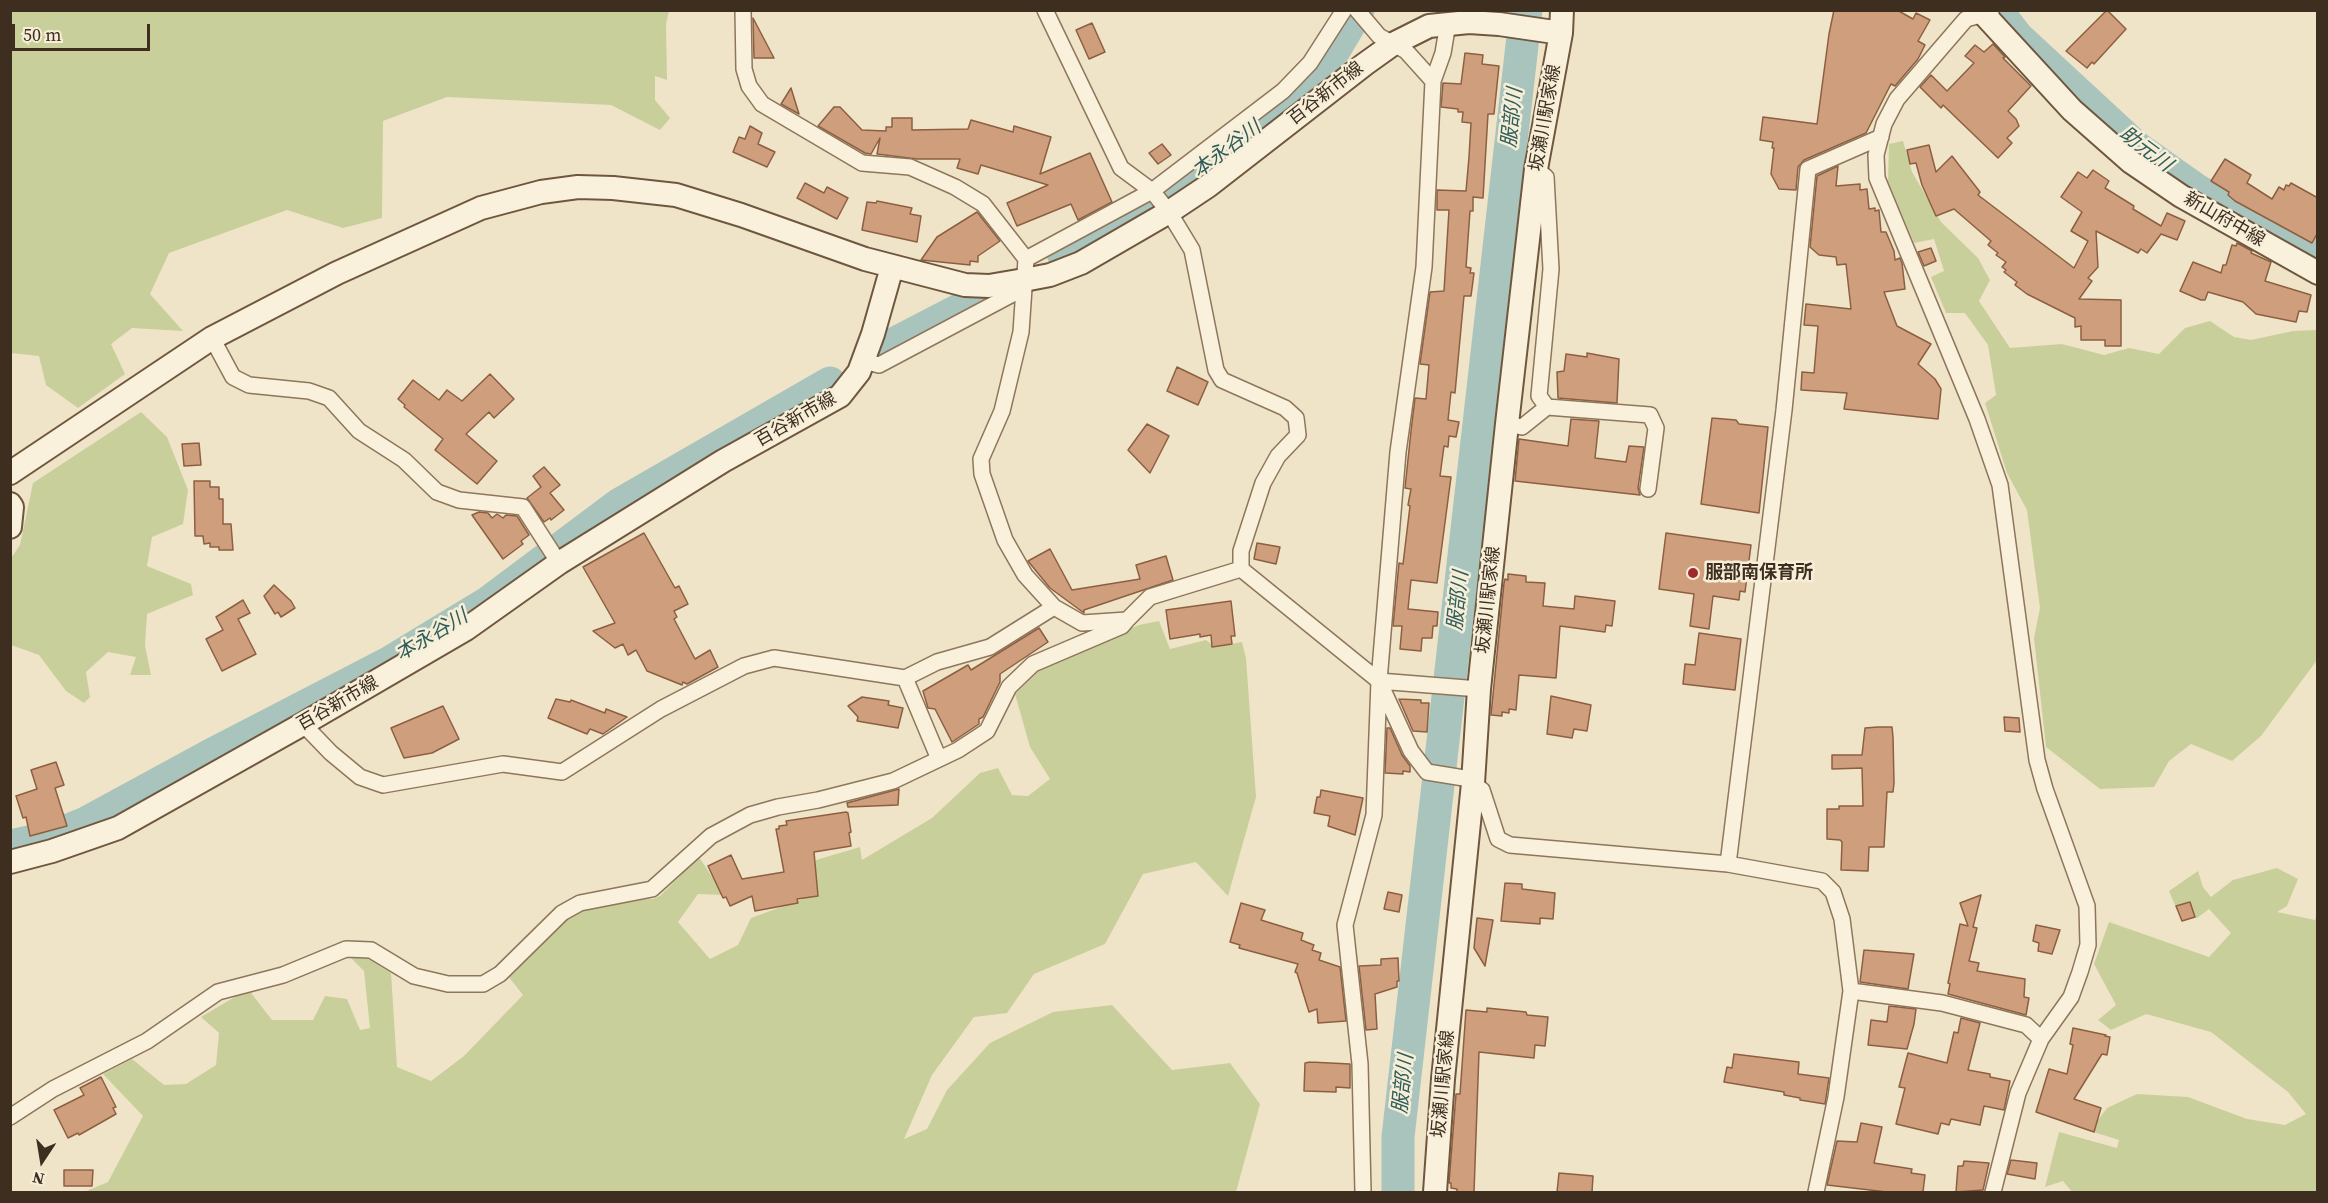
<!DOCTYPE html>
<meta charset="utf-8">
<style>
body{margin:0}
#map{position:relative;width:2328px;height:1203px;overflow:hidden;background:#f0e4c8;font-family:"Source Serif 4",serif}
canvas{display:block}
.frame{position:absolute;inset:0;border:12px solid #3d2e20;pointer-events:none}
.north{position:absolute;left:12px;top:1131px;width:60px;height:60px;-webkit-text-stroke:4px #f7eed8;paint-order:stroke;rotate:192deg;font-size:16px;font-weight:700;line-height:24px;text-align:center;color:#3d2e20}
.north::after{content:'';display:block;margin:auto;width:21px;height:27px;background:#3d2e20;clip-path:polygon(50% 0,100% 100%,50% 72%,0 100%)}
.scale{position:absolute;left:12px;top:24px;width:138px;height:27px;box-sizing:border-box;border:3px solid #3d2e20;border-top:0;padding-left:8px;font-size:18px;line-height:21px;white-space:nowrap;color:#3d2e20;-webkit-text-stroke:4px #f7eed8;paint-order:stroke}
</style>
<div id="map">
<canvas width="2328" height="1203"></canvas>
<div class="frame"></div>
<div class="north">N</div>
<div class="scale">50 m</div>
</div>
<script>
const ctx = document.querySelector('canvas').getContext('2d');
ctx.lineJoin = 'round';
function fillPath(path, color) { ctx.fillStyle = color; ctx.fill(path, 'evenodd'); }
const shape = rows => new Path2D(rows.map(r => 'M' + r).join(''));
function trace(path, color, width, dash) { ctx.strokeStyle = color; ctx.lineWidth = width; ctx.lineCap = dash ? 'butt' : 'round'; ctx.setLineDash(dash || []); ctx.stroke(path); }
function drawText(font, color, halo, rows, align = 'center') {
  ctx.font = font + ' "Source Serif 4","Noto Sans JP",serif'; ctx.lineWidth = 5; ctx.setLineDash([]); ctx.textBaseline = 'middle'; ctx.strokeStyle = halo; ctx.fillStyle = color; for (const [text, x, y, turn = 0] of rows) {
    ctx.save(); ctx.translate(x, y); ctx.rotate((+turn || 0) * Math.PI / 180); ctx.textAlign = isNaN(turn) ? turn : align; if (halo) ctx.strokeText(text, 0, 0); ctx.fillText(text, 0, 0); ctx.restore();
  }
}
const green = shape([
 [11,10,669,11,666,24,667,80,655,76,655,100,670,118,660,130,611,105,447,97,383,121,382,218,343,228,287,210,169,253,150,294,183,331,132,328,111,344,125,374,78,408,46,385,39,356,11,353],
 [1903,141,1912,172,1941,222,1978,258,1990,280,1979,301,2010,348,2062,344,2104,355,2129,348,2159,354,2185,328,2210,321,2234,337,2251,340,2293,331,2317,330,2317,660,2261,736,2232,761,2191,744,2169,761,2154,787,2100,789,2046,747,2034,638,2040,608,2027,510,2007,473,1985,403,1996,395,1988,345,1965,313,1946,313,1931,277,1944,271,1934,239,1914,243,1888,181,1889,144],
 [141,412,167,437,188,490,183,524,152,537,147,566,191,584,193,595,147,614,145,646,151,675,130,675,136,657,108,652,86,672,90,697,84,703,66,691,39,655,11,645,11,558,20,545,33,483],
 [1159,621,1170,649,1206,640,1215,647,1242,642,1246,658,1256,797,1228,896,1196,862,1143,874,1105,944,1034,974,1007,1013,974,1017,932,1075,904,1139,927,1129,947,1090,990,1043,1053,1012,1112,1005,1172,1070,1230,1063,1260,1104,1236,1192,84,1192,108,1182,143,1116,103,1074,132,1059,164,1085,186,1084,216,1065,219,1033,201,1017,248,989,272,1020,313,1020,325,996,347,999,360,1030,370,1028,364,971,351,958,365,957,391,973,397,1067,431,1081,464,1056,523,995,508,976,580,906,612,900,653,899,660,896,699,857,724,895,698,894,678,922,710,959,738,945,751,918,811,896,816,860,860,847,862,860,932,818,980,773,998,768,1012,795,1028,796,1050,779,1030,747,1015,694,1045,665,1139,625],
 [2277,868,2298,879,2287,906,2277,912,2315,920,2317,913,2317,1192,2072,1192,2063,1181,2045,1187,2059,1132,2117,1148,2119,1140,2090,1131,2107,1108,2137,1094,2188,1097,2247,1119,2285,1125,2306,1114,2288,1092,2211,1032,2146,1014,2111,1030,2098,1020,2116,1005,2094,964,2109,922,2209,957,2231,933,2209,909,2197,918,2177,910,2169,891,2198,871,2203,887,2211,897,2233,880]
]);
const river = shape([
 [1996,10,2017,37,2137,148,2195,189,2252,224,2318,257],
 [1063,253,1146,209,1296,98,1333,52,1358,10],
 [888,347,969,305],
 [10,846,51,837,86,823,211,755,387,664,489,602,620,504,830,383],
 [1398,1192,1398,1137,1526,10]
]);
const building = shape([
 [1834,10,1897,10,1913,19,1916,13,1930,20,1918,41,1925,45,1918,59,1895,86,1891,84,1866,133,1804,160,1798,167,1796,190,1779,189,1771,174,1774,148,1772,148,1773,142,1760,140,1763,117,1817,124,1829,34,1834,10],
 [2107,10,2126,29,2094,64,2092,62,2087,68,2066,51,2107,10],
 [753,18,774,58,754,58,753,18],
 [1092,23,1105,52,1089,59,1076,30,1092,23],
 [1993,44,2005,57,2003,58,2031,86,2008,111,2016,119,2019,126,2007,138,2012,143,1998,158,1943,105,1941,108,1920,87,1931,75,1947,91,1974,63,1965,56,1975,45,1984,52,1993,44],
 [1465,53,1483,55,1482,64,1499,66,1494,114,1488,114,1483,198,1473,197,1473,211,1470,211,1466,267,1471,268,1470,273,1474,273,1471,296,1464,296,1455,393,1451,392,1448,420,1459,422,1456,437,1449,436,1448,447,1444,446,1440,476,1451,477,1437,583,1411,580,1408,609,1438,612,1437,626,1433,626,1432,638,1422,638,1421,651,1400,649,1402,626,1393,626,1399,563,1403,564,1410,506,1408,505,1411,489,1405,488,1411,431,1415,398,1426,399,1429,365,1420,364,1430,292,1444,291,1449,210,1437,210,1437,190,1466,191,1469,157,1471,123,1462,122,1463,112,1458,112,1458,109,1441,107,1443,83,1461,84,1465,53],
 [791,88,799,114,781,104,791,88],
 [834,107,840,107,862,130,886,131,886,127,892,127,892,118,912,118,912,130,968,129,971,120,1013,132,1014,126,1051,137,1040,174,1090,153,1112,202,1078,220,1071,204,1017,226,1007,203,1048,185,981,165,978,174,957,168,960,159,917,159,877,154,880,138,871,154,865,153,818,126,834,107],
 [750,126,762,133,758,144,775,152,767,167,733,152,739,137,745,139,750,126],
 [1162,144,1171,155,1158,164,1149,153,1162,144],
 [1929,145,1936,172,1952,156,1980,192,1978,195,2074,268,2088,241,2071,231,2082,212,2061,197,2078,172,2087,178,2093,170,2109,181,2105,188,2134,206,2133,209,2161,226,2167,213,2185,221,2177,240,2161,234,2147,253,2141,249,2138,253,2096,231,2098,267,2088,278,2092,281,2079,299,2121,300,2121,346,2105,346,2105,340,2081,340,2081,326,2075,327,2075,318,2027,294,2015,285,2017,282,2004,272,2006,270,2002,267,2006,262,1996,255,1998,253,1988,245,1991,241,1954,209,1936,216,1922,185,1916,163,1910,164,1907,150,1929,145],
 [2225,159,2251,175,2247,183,2272,199,2279,187,2284,190,2286,185,2289,186,2291,183,2318,198,2318,232,2312,243,2235,201,2228,195,2229,192,2211,181,2225,159],
 [1838,166,1836,186,1860,184,1860,190,1867,189,1869,209,1875,208,1875,211,1879,210,1881,232,1886,232,1894,251,1895,260,1900,258,1902,263,1905,289,1884,292,1897,326,1931,344,1918,364,1935,379,1941,389,1938,419,1844,409,1847,393,1801,390,1802,372,1814,373,1818,326,1804,325,1806,304,1851,309,1846,264,1837,265,1836,257,1819,255,1810,247,1817,176,1838,166],
 [805,183,824,193,827,187,848,198,837,219,797,198,805,183],
 [877,201,912,208,910,214,921,216,917,242,862,230,867,202,876,203,877,201],
 [977,212,1000,241,978,256,978,262,970,261,970,265,921,260,937,237,977,212],
 [2237,243,2252,251,2251,253,2271,262,2265,281,2311,295,2307,312,2299,311,2296,322,2256,314,2243,302,2208,292,2205,300,2201,300,2180,291,2193,262,2221,273,2223,265,2226,265,2232,245,2236,246,2237,243],
 [1931,248,1936,261,1924,266,1918,252,1931,248],
 [1587,353,1619,359,1617,403,1558,398,1557,372,1564,371,1566,354,1587,357,1587,353],
 [1177,367,1208,382,1198,405,1167,391,1177,367],
 [490,374,514,399,494,418,489,412,466,434,497,461,477,484,435,450,443,439,404,407,405,405,398,399,413,380,439,400,447,390,462,401,490,374],
 [1712,418,1736,420,1739,424,1768,427,1759,513,1701,504,1712,418],
 [1571,419,1599,421,1595,458,1626,462,1629,446,1644,447,1638,488,1640,495,1515,481,1519,439,1568,446,1571,419],
 [1147,424,1169,436,1150,473,1128,450,1147,424],
 [199,443,201,465,184,466,182,444,199,443],
 [544,467,560,485,550,493,564,510,551,520,550,518,544,522,527,498,541,487,533,476,544,467],
 [194,481,210,481,210,487,219,487,219,499,223,499,223,524,231,524,233,550,219,550,219,547,210,547,210,543,204,544,203,536,195,536,194,481],
 [479,512,488,513,492,518,497,514,503,518,506,515,517,516,529,535,521,541,523,544,503,559,472,515,479,512],
 [644,533,675,588,679,586,688,604,674,611,677,617,674,619,695,659,710,650,718,667,687,684,683,682,682,685,647,671,636,650,628,655,623,644,615,648,593,631,615,623,583,567,644,533],
 [1666,533,1751,545,1745,592,1740,591,1739,600,1713,596,1709,629,1690,626,1694,594,1659,589,1666,533],
 [1257,543,1280,547,1276,564,1254,559,1257,543],
 [1050,549,1072,590,1140,579,1136,565,1166,556,1173,580,1084,610,1084,613,1050,588,1028,561,1050,549],
 [1508,574,1526,576,1526,582,1545,583,1543,606,1574,609,1575,596,1615,601,1612,626,1606,625,1605,632,1560,626,1556,678,1519,675,1516,710,1509,709,1509,713,1502,712,1502,716,1491,715,1504,583,1505,579,1508,580,1508,574],
 [274,585,291,601,295,608,281,617,278,612,275,614,264,596,274,585],
 [243,600,250,613,238,619,256,654,222,671,206,639,223,630,216,617,243,600],
 [1231,601,1235,636,1231,636,1232,644,1212,647,1211,635,1200,637,1200,634,1170,639,1166,610,1231,601],
 [1039,628,1048,642,1000,674,1000,682,983,717,979,719,979,724,952,742,935,709,928,708,923,691,968,665,971,670,1039,628],
 [1699,633,1741,639,1735,690,1683,684,1685,664,1695,665,1699,633],
 [1551,696,1591,705,1587,731,1574,729,1572,738,1547,734,1551,696],
 [862,697,889,701,888,705,903,708,898,728,857,721,858,717,848,706,862,697],
 [556,699,570,702,571,700,605,713,606,709,627,717,603,734,590,729,587,734,548,718,556,699],
 [1399,699,1421,700,1421,703,1429,703,1427,732,1413,731,1399,699],
 [443,706,459,739,432,753,404,758,391,728,443,706],
 [2004,717,2019,718,2020,732,2005,731,2004,717],
 [1878,727,1892,727,1893,737,1894,783,1893,792,1887,792,1884,847,1869,847,1868,871,1841,870,1842,842,1840,840,1827,839,1827,809,1839,809,1839,806,1863,806,1862,768,1832,769,1832,755,1862,755,1865,728,1878,727],
 [1387,728,1390,728,1402,755,1410,766,1410,772,1403,771,1403,774,1385,773,1387,728],
 [56,762,64,785,55,788,67,826,30,836,26,817,23,818,16,796,37,789,31,770,56,762],
 [899,789,898,805,848,807,847,803,899,789],
 [1321,790,1363,798,1355,835,1328,826,1330,816,1314,813,1317,797,1320,797,1321,790],
 [846,812,848,813,851,832,849,833,851,846,814,852,818,896,797,899,798,903,755,911,752,896,730,906,726,897,723,898,708,866,731,855,742,879,784,872,776,829,779,829,779,826,787,825,786,821,846,812],
 [1505,883,1522,884,1522,889,1555,893,1553,919,1540,918,1540,924,1501,921,1505,883],
 [1388,892,1402,895,1399,912,1384,909,1388,892],
 [1981,895,1973,927,1977,928,1969,961,1979,963,1977,971,2025,979,2024,997,2029,998,2026,1015,1948,994,1950,984,1948,983,1960,924,1968,926,1960,903,1981,895],
 [2190,902,2195,917,2182,921,2176,906,2190,902],
 [1241,903,1265,910,1261,920,1303,933,1301,940,1314,945,1312,950,1321,953,1319,960,1340,967,1346,1021,1318,1023,1317,1009,1309,1012,1297,973,1295,972,1298,964,1239,948,1240,945,1230,942,1241,903],
 [1477,918,1493,920,1485,966,1474,948,1477,918],
 [2036,925,2060,930,2052,954,2038,951,2039,943,2033,941,2036,925],
 [1864,950,1914,954,1908,989,1860,982,1864,950],
 [1398,958,1399,981,1397,981,1397,987,1375,994,1377,1029,1366,1030,1359,966,1381,965,1381,959,1398,958],
 [1889,1006,1916,1009,1914,1024,1907,1049,1868,1045,1871,1020,1887,1022,1889,1006],
 [1487,1008,1526,1012,1527,1015,1548,1017,1545,1046,1535,1045,1534,1058,1479,1052,1474,1192,1457,1192,1457,1189,1451,1188,1451,1183,1449,1183,1456,1094,1460,1094,1466,1010,1487,1012,1487,1008],
 [1961,1018,1980,1023,1968,1070,1990,1074,1990,1077,2010,1081,2004,1110,1984,1106,1980,1125,1951,1119,1949,1125,1941,1123,1938,1134,1896,1124,1905,1088,1899,1087,1908,1053,1947,1063,1954,1032,1958,1033,1961,1018],
 [2073,1028,2106,1035,2105,1036,2110,1037,2107,1055,2102,1054,2074,1099,2101,1108,2094,1132,2036,1112,2049,1069,2067,1074,2073,1045,2070,1044,2073,1028],
 [1734,1054,1799,1062,1798,1074,1829,1078,1825,1104,1800,1100,1800,1098,1784,1095,1784,1092,1724,1082,1727,1067,1732,1068,1734,1054],
 [1310,1062,1350,1064,1350,1088,1336,1087,1336,1092,1304,1091,1305,1063,1310,1062],
 [101,1077,116,1107,113,1108,116,1114,79,1135,78,1133,68,1138,54,1110,84,1095,80,1088,101,1077],
 [1861,1123,1882,1127,1874,1163,1912,1169,1911,1173,1925,1175,1923,1192,1887,1192,1827,1185,1837,1141,1857,1142,1861,1123],
 [2011,1160,2037,1163,2035,1179,2007,1174,2011,1160],
 [1964,1161,1989,1163,1983,1190,1956,1192,1958,1166,1963,1166,1964,1161],
 [64,1170,93,1170,92,1186,64,1186,64,1170],
 [1559,1173,1593,1176,1592,1192,1557,1192,1559,1173]
]);
const street = shape([
 [743,10,744,69,749,86,762,104,862,163,910,167,955,187,983,204,1026,259,1021,332,1002,411,981,459,982,474,1005,540,1025,575,1054,607,1082,623,1127,620,1150,597,1241,569],
 [1045,10,1121,168,1152,191,1169,212,1192,250,1216,370,1222,380,1285,408,1296,418,1298,435,1278,456,1263,483,1241,551,1241,569,1379,681,1411,751,1427,772,1464,778,1482,790,1498,839,1510,845,1728,864,1822,881,1833,892,1842,919,1851,991,1836,1097,1816,1192],
 [1357,10,1379,36,1406,51,1433,81],
 [1991,12,1966,19,1897,99,1884,124,1876,155,1877,178,1977,419,2000,485,2037,760,2045,789,2087,906,2088,945,2080,972,2071,997,2041,1039,2018,1093,1993,1192],
 [1536,169,1546,177,1551,269,1539,396,1547,407,1650,415,1656,428,1648,489],
 [1026,259,1152,191,1283,91,1310,63,1344,10],
 [212,338,233,377,249,385,309,391,329,398,359,431,404,460,437,492,459,500,523,507,559,563],
 [863,361,879,365,1024,288],
 [1507,424,1522,427,1547,407],
 [905,678,939,759],
 [1379,681,1479,689],
 [303,724,331,753,360,777,383,785,503,764,562,772,661,709,744,666,774,658,905,678,937,662,990,647,1054,607],
 [1728,864,1784,410,1808,169,1881,137],
 [1851,991,1942,1003,2026,1025,2041,1039],
 [10,1117,53,1089,147,1041,218,992,283,975,346,949,371,950,414,976,448,984,483,984,500,974,562,913,580,903,652,889,711,836,750,815,778,807,818,800,893,781,958,750,987,731,1009,687,1033,664,1122,626,1127,620],
 [1363,1192,1360,1064,1345,925,1374,815,1379,681,1398,452,1424,267,1433,81,1443,53,1448,23]
]);
const secondary = shape([
 [1980,10,2072,110,2131,162,2181,196,2318,273],
 [10,473,212,338,337,273,481,208,541,192,578,187,613,188,676,195,741,215,865,259,965,285,989,286,1024,280,1050,275,1081,263,1169,212,1208,186,1365,64,1393,44,1429,26,1469,22,1499,24,1561,33],
 [10,504,12,507,10,527],
 [10,862,52,851,118,828,303,724,466,629,559,563,723,461,840,396,859,372,873,334,892,267],
 [1435,1192,1443,1079,1473,783,1479,689,1507,424,1536,169,1561,33,1562,10]
]);
const markers = [
 [1693,573,6,"#9e2a2b"]
];
const streetNames = [
 ["百谷新市線",1326,94,-38],
 ["坂瀬川駅家線",1546,118,-80],
 ["新山府中線",2224,220,30],
 ["百谷新市線",796,420,-30],
 ["坂瀬川駅家線",1489,600,-84],
 ["百谷新市線",338,704,-30],
 ["坂瀬川駅家線",1444,1084,-85]
];
const poiNames = [
 ["服部南保育所",1705,573]
];
const waterNames = [
 ["服部川",1513,118,-84],
 ["本永谷川",1227,150,-37],
 ["助元川",2145,150,37],
 ["服部川",1459,601,-84],
 ["本永谷川",432,636,-31],
 ["服部川",1404,1084,-84]
];
fillPath(green, '#c9cf9b');
trace(river, '#a9c4bc', 33);
fillPath(building, '#cf9f7d');
trace(building, '#8d5f41', 1.5);
trace(street, '#8d765c', 18);
trace(secondary, '#6f573f', 26);
trace(street, '#faf1dc', 15);
trace(secondary, '#faf1dc', 22);
for (const [x, y, r, color] of markers) { const dot = new Path2D(); dot.arc(x, y, r, 0, 2 * Math.PI); ctx.fillStyle = color; ctx.fill(dot); trace(dot, '#f7eed8', 2); }
drawText('18px', '#3d2e20', '#f7eed8', streetNames);
drawText('bold 18px', '#3d2e20', '#f7eed8', poiNames, 'left');
drawText('italic 20px', '#2f5d5a', '#f7eed8', waterNames);
</script>
